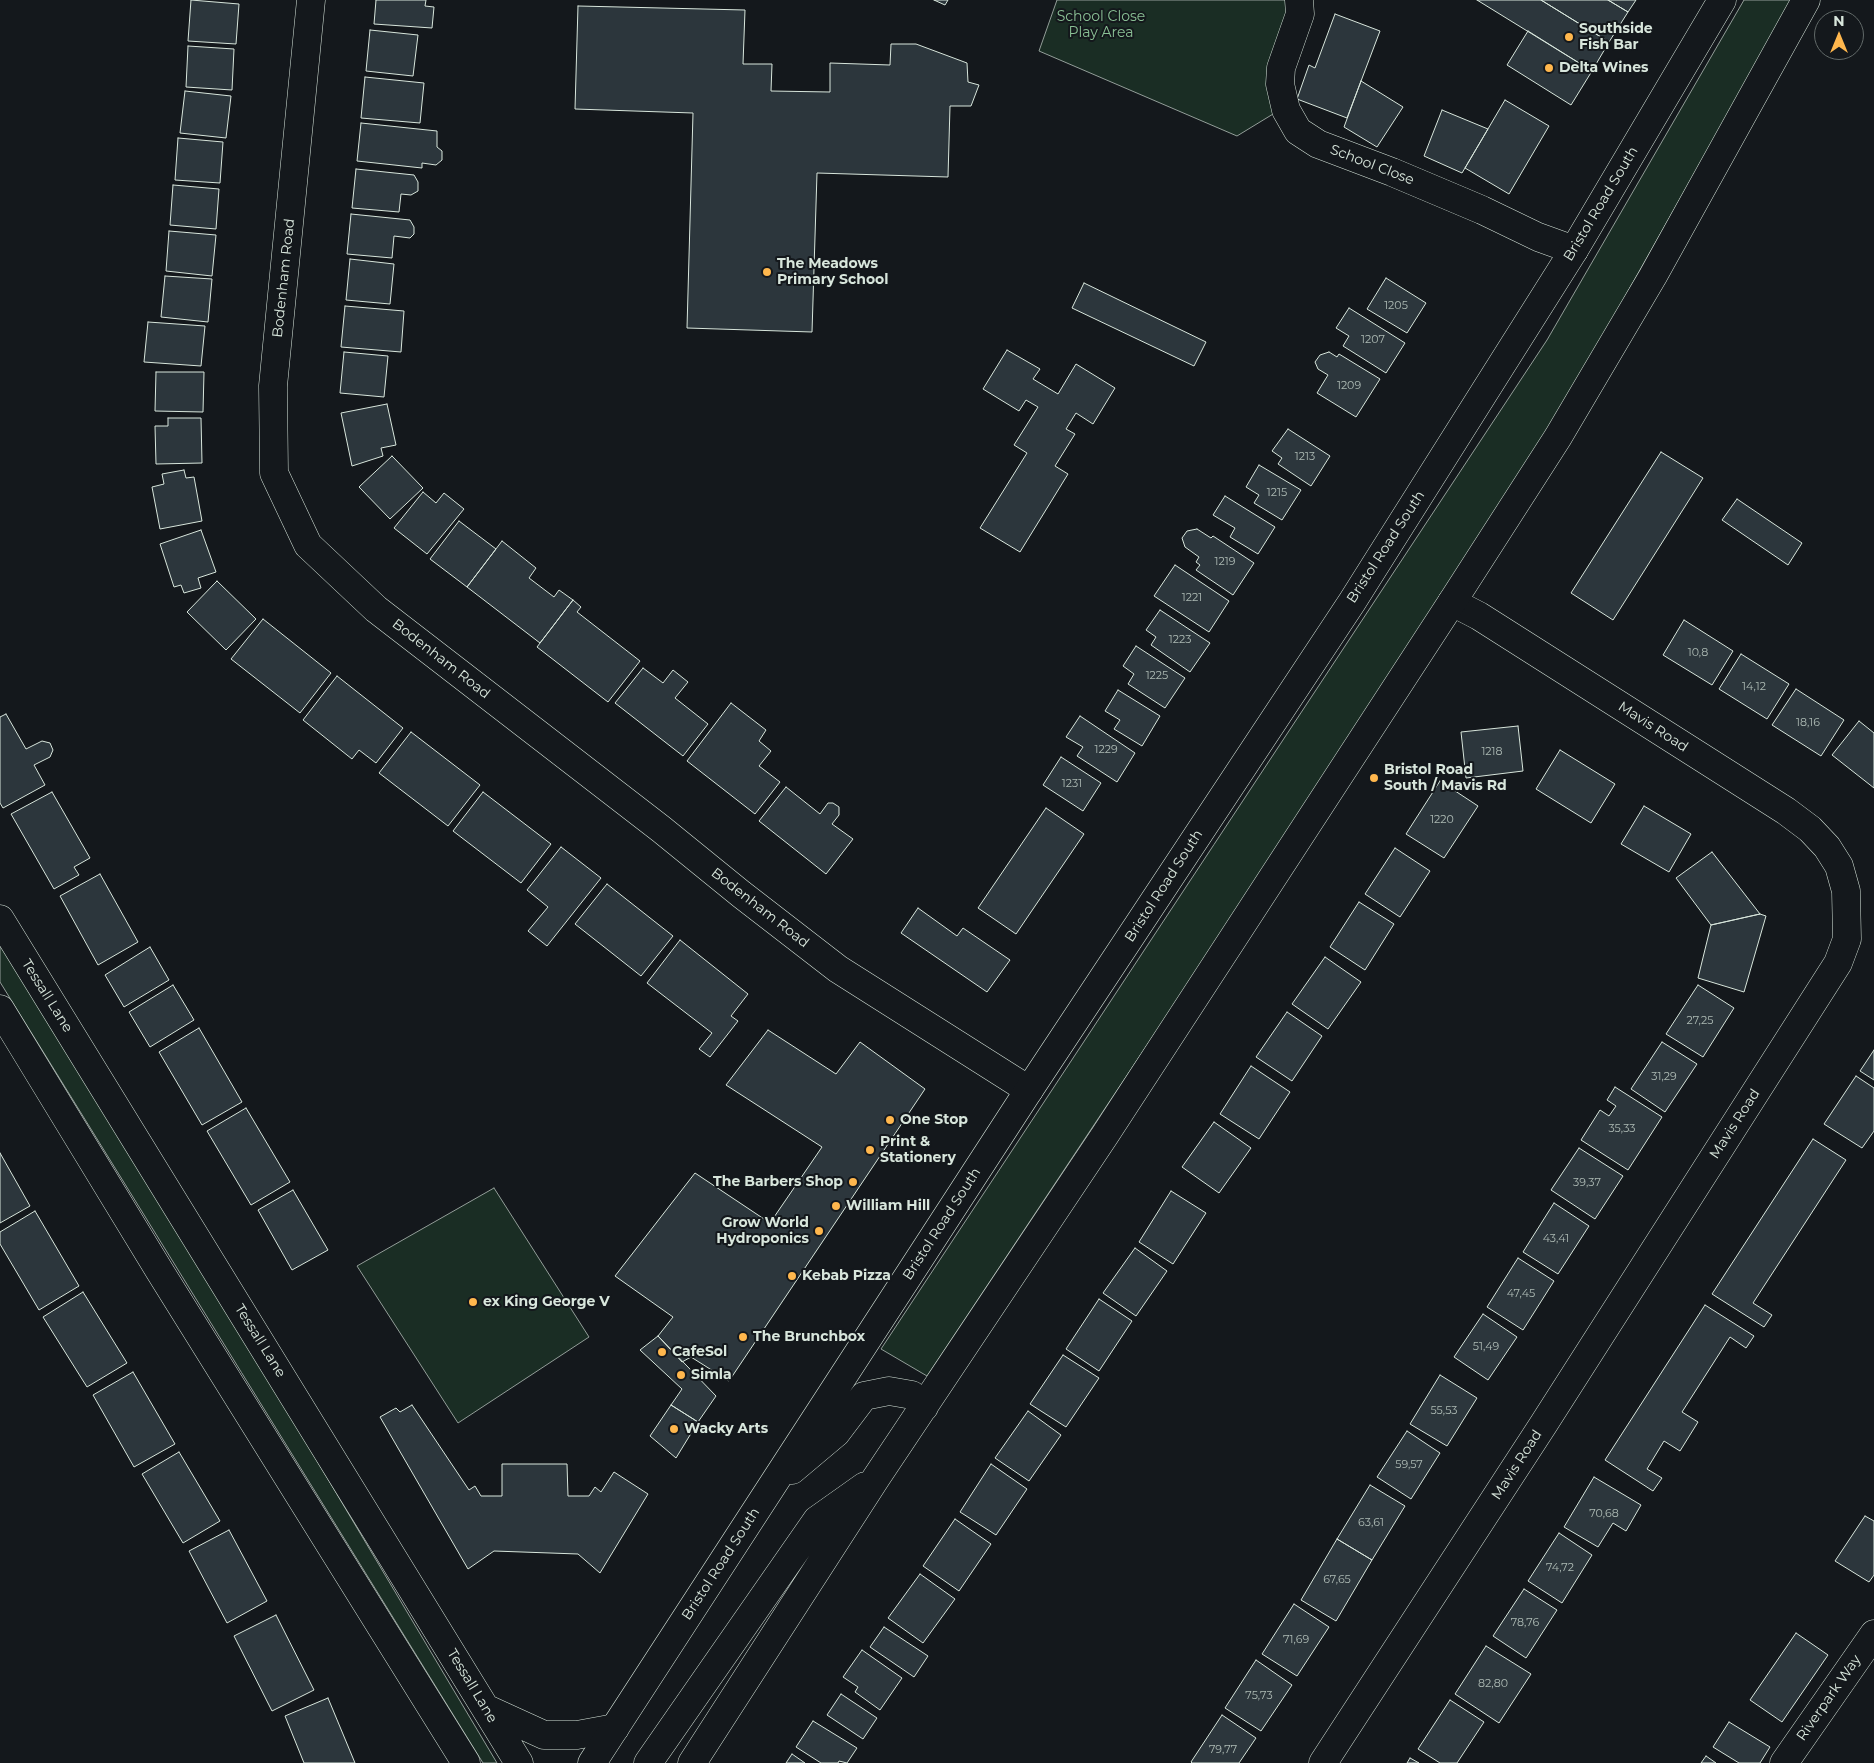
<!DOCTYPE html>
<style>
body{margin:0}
#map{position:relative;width:1874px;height:1763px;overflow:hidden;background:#14181c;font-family:Montserrat,sans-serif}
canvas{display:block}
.north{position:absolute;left:1814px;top:10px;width:50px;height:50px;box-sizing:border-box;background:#14181c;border:1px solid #626a69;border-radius:50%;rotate:0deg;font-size:14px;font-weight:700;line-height:20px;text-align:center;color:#d8e6dc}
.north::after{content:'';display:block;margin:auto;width:18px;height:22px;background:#ffb74d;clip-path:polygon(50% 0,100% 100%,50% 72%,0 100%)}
</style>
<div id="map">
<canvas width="1874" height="1763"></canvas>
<div class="north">N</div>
</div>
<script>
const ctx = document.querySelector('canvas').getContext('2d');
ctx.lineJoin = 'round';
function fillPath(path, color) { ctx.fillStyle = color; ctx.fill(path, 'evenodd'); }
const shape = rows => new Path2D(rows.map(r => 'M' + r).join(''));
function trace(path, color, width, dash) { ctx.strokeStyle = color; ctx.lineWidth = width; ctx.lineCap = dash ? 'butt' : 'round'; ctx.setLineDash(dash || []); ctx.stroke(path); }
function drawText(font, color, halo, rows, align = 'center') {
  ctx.font = font + ' Montserrat,sans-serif'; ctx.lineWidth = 4; ctx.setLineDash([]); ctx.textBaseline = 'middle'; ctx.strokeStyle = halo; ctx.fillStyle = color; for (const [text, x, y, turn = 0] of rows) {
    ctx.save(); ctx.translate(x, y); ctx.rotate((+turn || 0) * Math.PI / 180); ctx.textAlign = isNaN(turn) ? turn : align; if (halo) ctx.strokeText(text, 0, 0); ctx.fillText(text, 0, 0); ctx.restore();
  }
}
const green = shape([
 [1057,0,1296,0,1278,111,1237,136,1039,51,1057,0],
 [1744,0,1792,0,1565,403,1219,937,927,1376,881,1349,1547,340,1744,0],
 [0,933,176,1224,497,1763,483,1763,0,982,0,933],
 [494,1188,589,1337,458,1423,357,1266,494,1188]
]);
const building = shape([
 [191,0,239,4,236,44,188,41,191,0],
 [376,0,426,0,425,6,434,7,432,28,374,24,376,0],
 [934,0,948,0,945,5,934,0],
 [1477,0,1541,0,1609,42,1592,71,1477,0],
 [1541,0,1608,0,1628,12,1609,42,1541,0],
 [1608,0,1636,0,1628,12,1608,0],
 [578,6,745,10,743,64,772,64,771,91,830,92,830,63,890,65,891,44,916,44,967,63,968,82,979,85,971,106,950,106,948,177,817,173,812,332,687,328,693,113,575,109,578,6],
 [1335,14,1380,31,1347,118,1297,99,1309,65,1315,68,1335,14],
 [370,30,418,35,413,76,366,71,370,30],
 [1528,31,1592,71,1571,105,1507,65,1528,31],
 [188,46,234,49,232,90,186,87,188,46],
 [365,77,424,83,420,123,361,118,365,77],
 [1361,81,1403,107,1377,147,1344,127,1361,81],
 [185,91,231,96,226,138,180,133,185,91],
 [1505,100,1549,126,1509,194,1465,168,1505,100],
 [1442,110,1488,129,1462,173,1424,156,1442,110],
 [361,123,437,131,437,147,442,151,442,160,436,165,422,163,422,168,357,161,361,123],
 [178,138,223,142,220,183,175,180,178,138],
 [356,169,414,175,418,182,418,191,411,195,401,194,399,212,352,208,356,169],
 [173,185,219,189,216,229,170,225,173,185],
 [351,214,410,220,414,227,414,234,410,238,394,236,392,258,347,254,351,214],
 [169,231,216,235,212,276,166,271,169,231],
 [350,259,394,264,390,304,346,300,350,259],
 [165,276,212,279,208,322,161,317,165,276],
 [1386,278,1426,303,1407,333,1367,309,1386,278],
 [1084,283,1206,342,1194,366,1072,308,1084,283],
 [345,306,404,311,401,352,341,347,345,306],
 [1349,308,1405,343,1386,373,1343,346,1349,336,1336,328,1349,308],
 [148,322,205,326,201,366,144,362,148,322],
 [1007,350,1040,369,1033,379,1058,394,1076,364,1115,388,1093,424,1076,413,1066,429,1075,434,1055,466,1068,474,1020,552,980,528,1027,453,1014,445,1038,407,1026,400,1019,411,983,389,1007,350],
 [344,352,388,356,384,397,340,393,344,352],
 [1329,352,1337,357,1339,354,1380,379,1356,417,1317,393,1328,375,1318,369,1315,362,1320,355,1329,352],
 [156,372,204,372,203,412,155,411,156,372],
 [387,404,396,445,381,448,383,456,352,466,341,413,387,404],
 [168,418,201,418,202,463,156,464,155,426,168,426,168,418],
 [1288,429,1330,456,1311,486,1278,464,1282,458,1272,451,1288,429],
 [1661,452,1703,478,1613,620,1571,593,1661,452],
 [392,456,423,488,390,519,359,487,392,456],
 [1259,465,1301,490,1282,520,1254,503,1259,495,1246,487,1259,465],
 [184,470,186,478,194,477,202,521,160,529,152,487,164,484,162,474,184,470],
 [423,492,436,503,444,493,464,509,427,554,394,528,423,492],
 [1225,496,1275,527,1258,554,1230,537,1235,528,1213,515,1225,496],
 [1737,499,1802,543,1788,565,1722,520,1737,499],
 [459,521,496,549,467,587,430,559,459,521],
 [1197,529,1211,538,1213,536,1254,563,1233,595,1196,570,1200,565,1196,562,1199,557,1185,547,1182,538,1187,531,1197,529],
 [201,530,216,572,198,578,201,588,184,593,181,585,174,587,160,544,201,530],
 [502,541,536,568,529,578,554,597,559,590,573,600,540,643,467,587,502,541],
 [1175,565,1229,601,1209,632,1154,596,1175,565],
 [217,581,256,619,226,650,187,612,217,581],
 [573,600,581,607,577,612,640,661,608,702,537,647,573,600],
 [1160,610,1210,643,1190,672,1151,645,1156,637,1146,630,1160,610],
 [263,619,331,673,300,713,231,659,263,619],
 [1684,620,1733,651,1712,685,1663,655,1684,620],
 [1136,646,1185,678,1165,708,1128,684,1134,674,1123,666,1136,646],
 [1741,654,1789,684,1767,719,1719,689,1741,654],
 [643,668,663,683,673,670,688,682,675,698,708,724,683,756,615,703,643,668],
 [337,676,403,728,376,763,359,750,352,759,303,720,337,676],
 [1796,689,1844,720,1821,756,1772,725,1796,689],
 [1118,690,1160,716,1142,746,1114,729,1120,720,1105,711,1118,690],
 [731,703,766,730,759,741,771,751,759,766,780,782,755,814,687,761,731,703],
 [6,714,26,749,42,741,50,743,53,750,50,757,34,765,45,785,3,808,0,803,0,717,6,714],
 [1080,716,1135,753,1117,782,1077,756,1083,747,1066,737,1080,716],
 [1859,721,1874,733,1874,788,1832,755,1859,721],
 [1518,726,1523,771,1466,778,1461,732,1518,726],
 [411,732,480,785,448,826,379,773,411,732],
 [1560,750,1615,784,1591,823,1536,789,1560,750],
 [1061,757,1101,783,1083,811,1043,785,1061,757],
 [1440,781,1478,806,1444,858,1406,834,1440,781],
 [786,787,820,814,828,803,833,803,839,807,839,815,832,824,853,839,826,874,759,821,786,787],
 [52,792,90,858,74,867,79,875,54,889,11,814,52,792],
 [483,792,551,844,521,883,453,831,483,792],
 [1644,806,1691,834,1669,872,1621,844,1644,806],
 [1046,808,1084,834,1016,934,978,908,1046,808],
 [561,847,601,878,547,946,528,931,548,907,527,890,561,847],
 [1395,848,1430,871,1400,917,1365,894,1395,848],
 [1712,852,1760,914,1711,925,1676,878,1712,852],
 [100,874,138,942,98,965,60,896,100,874],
 [607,884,673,936,641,976,575,924,607,884],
 [1359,902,1394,924,1365,970,1330,947,1359,902],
 [918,908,957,936,963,928,1010,960,987,992,901,933,918,908],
 [1760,914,1766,916,1744,992,1698,978,1711,925,1760,914],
 [680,940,748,994,731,1016,738,1021,710,1057,699,1049,712,1033,647,983,680,940],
 [150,947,169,980,124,1007,105,975,150,947],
 [1325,957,1361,982,1328,1029,1292,1004,1325,957],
 [173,985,194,1020,150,1047,129,1012,173,985],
 [1698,985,1734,1008,1703,1057,1666,1034,1698,985],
 [1287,1012,1322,1036,1292,1081,1256,1057,1287,1012],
 [199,1028,242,1102,202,1125,159,1052,199,1028],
 [768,1030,836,1074,860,1042,925,1089,729,1381,691,1357,682,1362,658,1336,673,1317,615,1276,695,1173,770,1223,822,1147,726,1085,768,1030],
 [1662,1042,1697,1064,1665,1112,1631,1089,1662,1042],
 [1874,1050,1874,1080,1860,1071,1874,1050],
 [1251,1066,1290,1092,1259,1139,1220,1114,1251,1066],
 [1856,1076,1874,1088,1874,1131,1862,1148,1824,1124,1856,1076],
 [1615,1087,1662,1117,1628,1170,1581,1140,1600,1110,1609,1116,1616,1106,1607,1100,1615,1087],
 [246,1108,290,1182,251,1205,207,1131,246,1108],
 [1214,1122,1251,1148,1219,1193,1182,1167,1214,1122],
 [1813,1139,1846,1160,1753,1303,1772,1315,1764,1327,1712,1294,1813,1139],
 [1579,1148,1623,1176,1595,1219,1551,1190,1579,1148],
 [0,1153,30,1206,0,1223,0,1153],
 [293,1190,328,1250,292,1270,258,1210,293,1190],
 [1171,1191,1206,1213,1173,1264,1139,1242,1171,1191],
 [1554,1203,1589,1226,1558,1274,1523,1252,1554,1203],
 [35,1211,79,1286,39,1310,0,1244,0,1232,35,1211],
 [1135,1248,1167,1271,1136,1316,1103,1293,1135,1248],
 [1518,1258,1554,1281,1523,1330,1487,1307,1518,1258],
 [83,1292,127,1363,87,1387,43,1317,83,1292],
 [1099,1299,1132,1321,1099,1371,1066,1349,1099,1299],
 [1705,1305,1754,1336,1746,1348,1730,1337,1682,1412,1698,1422,1680,1451,1664,1441,1647,1469,1662,1478,1653,1491,1605,1460,1705,1305],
 [1483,1314,1517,1337,1488,1380,1454,1357,1483,1314],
 [658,1336,716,1396,698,1422,671,1405,682,1389,640,1350,658,1336],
 [1063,1355,1099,1378,1066,1427,1030,1404,1063,1355],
 [133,1372,175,1444,134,1467,93,1395,133,1372],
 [1440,1375,1477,1398,1447,1446,1410,1424,1440,1375],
 [412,1405,469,1490,475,1486,481,1496,502,1496,502,1464,567,1464,568,1496,589,1496,595,1487,601,1492,614,1472,648,1494,600,1573,578,1554,494,1551,468,1569,380,1417,396,1408,400,1412,412,1405],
 [671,1405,698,1422,676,1458,650,1436,671,1405],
 [1028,1411,1061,1435,1029,1481,995,1458,1028,1411],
 [1407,1431,1440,1453,1411,1499,1377,1477,1407,1431],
 [179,1452,220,1521,183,1543,142,1474,179,1452],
 [991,1464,1027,1489,996,1535,960,1512,991,1464],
 [1594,1477,1641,1505,1626,1531,1613,1523,1598,1547,1564,1527,1594,1477],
 [1370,1485,1405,1506,1372,1560,1337,1539,1370,1485],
 [1865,1516,1874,1521,1874,1575,1869,1582,1835,1561,1865,1516],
 [955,1519,991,1544,959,1591,923,1566,955,1519],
 [229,1530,267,1601,227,1623,189,1551,229,1530],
 [1559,1533,1592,1555,1562,1603,1528,1581,1559,1533],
 [1337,1539,1372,1560,1336,1621,1301,1600,1337,1539],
 [920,1574,955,1599,923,1643,888,1618,920,1574],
 [1524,1589,1557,1610,1526,1658,1493,1636,1524,1589],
 [1294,1604,1329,1627,1297,1676,1262,1654,1294,1604],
 [276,1615,314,1690,272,1711,234,1636,276,1615],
 [884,1627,928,1656,914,1677,870,1647,884,1627],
 [1796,1633,1828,1655,1782,1722,1750,1700,1796,1633],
 [1486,1646,1531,1674,1499,1723,1455,1694,1486,1646],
 [862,1650,902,1678,880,1710,855,1692,858,1687,843,1677,862,1650],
 [1256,1660,1292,1685,1261,1731,1225,1708,1256,1660],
 [841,1694,877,1718,863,1739,827,1715,841,1694],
 [328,1698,355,1763,304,1763,285,1716,328,1698],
 [1450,1700,1484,1722,1457,1763,1440,1763,1418,1749,1450,1700],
 [1222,1715,1256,1738,1239,1763,1192,1763,1191,1762,1222,1715],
 [813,1721,857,1748,847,1763,839,1761,838,1763,821,1763,796,1747,813,1721],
 [1729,1722,1770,1747,1760,1763,1739,1763,1713,1747,1729,1722],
 [792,1754,805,1763,786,1763,792,1754],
 [1706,1756,1716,1763,1701,1763,1706,1756],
 [1410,1758,1419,1763,1407,1763,1410,1758]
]);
const minor = shape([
 [311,0,273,386,274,473,308,545,376,609,661,829,741,894,838,969,1029,1090],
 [1299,0,1300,14,1281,68,1280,84,1286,110,1298,131,1318,144,1392,172,1482,210,1538,237,1574,250],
 [0,919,519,1763],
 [0,1009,159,1270,466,1763],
 [487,1709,544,1735,577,1735,615,1728],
 [1323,1763,1543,1425,1838,963,1847,939,1846,891,1839,866,1827,847,1810,829,1786,811,1479,616,1452,602],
 [1784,1763,1874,1634]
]);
const highway = shape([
 [792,1470,836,1433,864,1396,889,1391,912,1395,924,1407],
 [592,1763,1029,1090,1352,602,1574,250,1722,0],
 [648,1763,817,1520,865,1486],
 [692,1763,876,1478,1105,1135,1452,602,1558,437,1653,276,1806,0]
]);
const markers = [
 [1569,37,5,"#ffb74d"],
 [1549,68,5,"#ffb74d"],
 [767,272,5,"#ffb74d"],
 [1374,778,5,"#ffb74d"],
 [890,1120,5,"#ffb74d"],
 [870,1150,5,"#ffb74d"],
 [853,1182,5,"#ffb74d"],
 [836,1206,5,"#ffb74d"],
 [819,1231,5,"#ffb74d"],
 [792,1276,5,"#ffb74d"],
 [473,1302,5,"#ffb74d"],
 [743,1337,5,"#ffb74d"],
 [662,1352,5,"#ffb74d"],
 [681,1375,5,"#ffb74d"],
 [674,1429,5,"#ffb74d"]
];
const numberNames = [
 ["1205",1396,306],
 ["1207",1373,340],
 ["1209",1349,386],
 ["1213",1305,457],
 ["1215",1277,493],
 ["1219",1225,562],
 ["1221",1192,598],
 ["1223",1180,640],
 ["10,8",1698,653],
 ["1225",1157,676],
 ["14,12",1754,687],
 ["18,16",1808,723],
 ["1229",1106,750],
 ["1218",1492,752],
 ["1231",1072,784],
 ["1220",1442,820],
 ["27,25",1700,1021],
 ["31,29",1664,1077],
 ["35,33",1622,1129],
 ["39,37",1587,1183],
 ["43,41",1556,1239],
 ["47,45",1521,1294],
 ["51,49",1486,1347],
 ["55,53",1444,1411],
 ["59,57",1409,1465],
 ["70,68",1604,1514],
 ["63,61",1371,1523],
 ["74,72",1560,1568],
 ["67,65",1337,1580],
 ["78,76",1525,1623],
 ["71,69",1296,1640],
 ["82,80",1493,1684],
 ["75,73",1259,1696],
 ["79,77",1223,1750]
];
const parkNames = [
 ["School Close",1101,17],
 ["Play Area",1101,33]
];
const poiNames = [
 ["Southside",1579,29],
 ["Fish Bar",1579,45],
 ["Delta Wines",1559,68],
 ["The Meadows",777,264],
 ["Primary School",777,280],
 ["Bristol Road",1384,770],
 ["South / Mavis Rd",1384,786],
 ["One Stop",900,1120],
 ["Print &",880,1142],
 ["Stationery",880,1158],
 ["The Barbers Shop",843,1182,"right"],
 ["William Hill",846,1206],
 ["Grow World",809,1223,"right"],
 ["Hydroponics",809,1239,"right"],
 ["Kebab Pizza",802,1276],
 ["ex King George V",483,1302],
 ["The Brunchbox",753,1337],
 ["CafeSol",672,1352],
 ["Simla",691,1375],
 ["Wacky Arts",684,1429]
];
const streetNames = [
 ["School Close",1372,165,21],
 ["Bristol Road South",1601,204,-59],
 ["Bodenham Road",284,278,-84],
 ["Bristol Road South",1386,547,-57],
 ["Bodenham Road",441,659,38],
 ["Mavis Road",1653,727,33],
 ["Bristol Road South",1164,886,-57],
 ["Bodenham Road",760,908,38],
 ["Tessall Lane",47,996,58],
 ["Mavis Road",1735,1124,-57],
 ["Bristol Road South",942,1224,-57],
 ["Tessall Lane",260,1341,58],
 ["Mavis Road",1517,1465,-57],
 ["Bristol Road South",721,1564,-57],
 ["Tessall Lane",472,1686,59],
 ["Riverpark Way",1829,1698,-55]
];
fillPath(green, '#1a2d24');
trace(green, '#939e99', 1);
fillPath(building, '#2c363c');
trace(building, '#d8e6dc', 1);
trace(minor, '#d8e6dc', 29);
trace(highway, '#d8e6dc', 29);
trace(minor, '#14181c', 28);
trace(highway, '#14181c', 28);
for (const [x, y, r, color] of markers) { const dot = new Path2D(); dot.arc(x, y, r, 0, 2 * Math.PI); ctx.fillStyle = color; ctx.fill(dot); trace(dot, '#14181c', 2); }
drawText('11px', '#adbab4', null, numberNames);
drawText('14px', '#8ac095', '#14181c', parkNames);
drawText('bold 14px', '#d8e6dc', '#14181c', poiNames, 'left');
drawText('14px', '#d8e6dc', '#14181c', streetNames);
</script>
